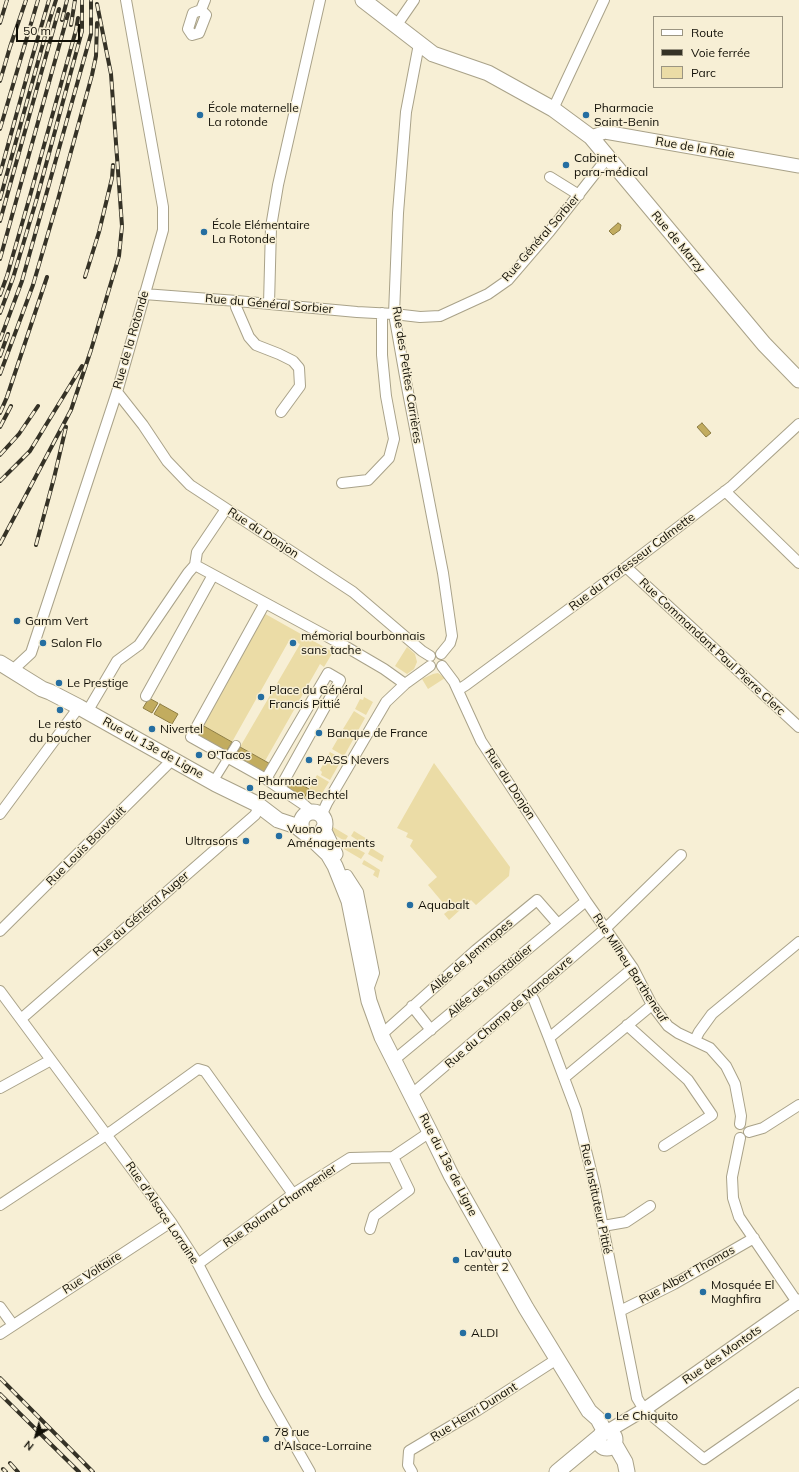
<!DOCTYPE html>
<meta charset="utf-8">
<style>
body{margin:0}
#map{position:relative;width:799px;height:1472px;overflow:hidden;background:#f7efd5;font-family:Mulish,sans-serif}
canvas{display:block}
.legend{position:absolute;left:653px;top:16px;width:130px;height:72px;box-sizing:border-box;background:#f7efd5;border:1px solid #9b9582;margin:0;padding:5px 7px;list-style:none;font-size:12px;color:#110f06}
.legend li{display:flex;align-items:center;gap:8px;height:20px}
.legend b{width:20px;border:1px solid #9b9582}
.north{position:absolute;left:16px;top:1416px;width:40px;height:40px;-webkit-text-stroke:3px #f7efd5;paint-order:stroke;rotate:217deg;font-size:11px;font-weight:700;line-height:16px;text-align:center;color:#110f06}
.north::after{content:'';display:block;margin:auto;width:14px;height:18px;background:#110f06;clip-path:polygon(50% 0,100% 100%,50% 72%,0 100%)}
.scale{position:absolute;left:16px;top:24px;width:64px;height:18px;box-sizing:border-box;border:2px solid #110f06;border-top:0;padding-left:5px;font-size:12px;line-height:14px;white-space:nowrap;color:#110f06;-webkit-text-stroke:3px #f7efd5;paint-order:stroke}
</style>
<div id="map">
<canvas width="799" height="1472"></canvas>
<ul class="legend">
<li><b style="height:5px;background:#fff"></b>Route</li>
<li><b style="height:5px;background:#353226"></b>Voie ferrée</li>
<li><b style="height:11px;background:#ebdca6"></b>Parc</li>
</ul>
<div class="north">N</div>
<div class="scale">50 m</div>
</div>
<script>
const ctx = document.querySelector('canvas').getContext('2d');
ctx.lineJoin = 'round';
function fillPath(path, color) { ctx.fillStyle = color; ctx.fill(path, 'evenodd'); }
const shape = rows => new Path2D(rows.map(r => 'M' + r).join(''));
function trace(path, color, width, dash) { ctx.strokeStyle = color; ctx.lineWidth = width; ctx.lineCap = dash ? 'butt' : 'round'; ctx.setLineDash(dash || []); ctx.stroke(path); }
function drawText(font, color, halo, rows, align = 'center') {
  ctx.font = font + ' Mulish,sans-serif'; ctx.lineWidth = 3; ctx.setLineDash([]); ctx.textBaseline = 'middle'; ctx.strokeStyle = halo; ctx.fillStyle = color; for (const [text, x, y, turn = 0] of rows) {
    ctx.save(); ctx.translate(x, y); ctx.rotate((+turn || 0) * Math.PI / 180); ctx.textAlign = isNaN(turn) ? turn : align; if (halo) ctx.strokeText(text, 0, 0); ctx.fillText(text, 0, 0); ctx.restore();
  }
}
const green = shape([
 [260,611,333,652,324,667,320,664,265,761,240,747,300,644,290,639,232,742,202,725],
 [407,647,415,654,417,662,414,669,407,674,395,666],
 [438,673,445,678,428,689,422,679,433,674],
 [364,697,373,702,366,715,355,709,360,699,363,700],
 [354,711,365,718,355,736,343,729],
 [344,733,354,738,344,756,332,749,340,735,342,737],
 [330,752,342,759,330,780,321,775,322,772,320,770],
 [434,763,510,867,509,876,476,905,471,900,449,920,444,914,449,910,428,885,437,877,410,846,413,840,406,837,408,833,397,828],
 [317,775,329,782,321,795,318,794,306,799,304,798],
 [333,827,348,836,345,841,331,833],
 [354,831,372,842,368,847,351,836],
 [347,843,365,853,361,859,344,849],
 [371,848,384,856,382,862,368,854],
 [364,860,380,870,378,878,373,875,375,871,362,864]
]);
const water = shape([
 [618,223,621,225,620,230,613,235,609,231,618,223],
 [702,423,711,433,706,437,697,427,702,423],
 [149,698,158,703,152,713,143,708,149,698],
 [160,704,178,714,172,724,154,714,160,704],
 [202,725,232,742,225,754,192,735,202,725],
 [240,747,274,766,267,777,234,759,240,747],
 [292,779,309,789,304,798,287,788,292,779]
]);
const pedestrian = shape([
 [213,782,236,745]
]);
const minor = shape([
 [201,10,206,15,199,33,192,35,188,29,193,13,201,10,205,0],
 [396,26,414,0],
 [419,44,406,112,398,213,394,314,406,382,443,573,452,636,450,643,441,654],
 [553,109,604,0],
 [550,177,579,195],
 [144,294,237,301,357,312,394,314,420,317,440,316,488,294,508,280,550,231,608,157],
 [237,301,236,307,249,337,256,345,279,354,293,361,299,368,300,386,281,412],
 [269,304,271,227,278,185,320,0],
 [117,392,143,425,167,461,190,485,353,592,422,651,430,656],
 [342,483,368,480,389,458,394,439,386,396,382,355,382,313],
 [725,491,799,563],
 [195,565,343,645,384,669,405,684],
 [626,567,799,727],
 [265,603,191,737,266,779,303,804,312,812],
 [17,666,31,653,117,392,163,230,163,207,126,0],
 [442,666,454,682,481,741,586,901,633,968,652,1005,668,1026,678,1033,710,1048,726,1066,735,1084,741,1116,740,1124],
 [458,690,466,685,626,567,732,486,799,424],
 [146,696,213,575],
 [87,712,117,661,139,645,188,573,195,565,197,552,226,509],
 [266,779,328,673,340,680,280,788],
 [0,814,79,707],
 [321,816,327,803,386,702,405,684,430,666],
 [347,875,358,892,374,973,368,990],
 [0,931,167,765,171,759],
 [0,991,171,1222,198,1264,265,1393,310,1472],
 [530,994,534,1000,549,1038,576,1110,595,1187,637,1398,640,1403,646,1411,704,1459,799,1393],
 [412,1006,431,1030],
 [21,1019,255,815,260,806],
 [627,1025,688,1080,712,1115,664,1146],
 [381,1035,476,950,537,900,558,924],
 [549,1038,633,968],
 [695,1040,699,1032,712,1014,799,942],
 [394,1060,586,901],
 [564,1078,652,1005],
 [0,1088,51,1060],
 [412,1094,605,929,681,855],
 [749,1132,763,1128,799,1105],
 [740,1138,732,1177,733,1198,739,1217,799,1305],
 [0,1205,112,1131,198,1069,205,1071,293,1194],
 [603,1226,626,1222,650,1206],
 [370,1229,374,1216,409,1190,393,1157],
 [198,1264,293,1194,350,1158,393,1157,430,1132],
 [0,1307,13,1325],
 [620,1311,674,1284,754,1238],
 [0,1334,171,1222],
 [412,1472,408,1465,409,1451,478,1410,557,1359]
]);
const tertiary = shape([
 [591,137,605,132,799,166],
 [608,1431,645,1409,799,1301]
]);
const secondary = shape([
 [363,0,433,54,488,73,553,109,591,137,764,344,799,380],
 [0,663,42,689,50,692,79,707,216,784,257,804,278,820,296,826,306,834],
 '301 824a12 12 0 1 1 24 0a12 12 0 1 1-24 0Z',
 [323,829,335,854],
 [308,835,328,854,335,866,349,901,369,1001,382,1037,430,1132,451,1175,526,1308,589,1411,598,1419,605,1432],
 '599 1440a8 8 0 1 1 16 0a8 8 0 1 1-16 0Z',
 [614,1443,625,1462,627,1472],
 [557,1472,599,1437]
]);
const rail = shape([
 [62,20,67,0],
 [0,23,7,0],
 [71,25,75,0],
 [0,81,10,47,26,0],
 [0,129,38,0],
 [0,174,32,58,49,0],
 [0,199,49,22,56,0],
 [0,221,59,9],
 [0,259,68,14],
 [85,277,99,232,112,178,113,165],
 [0,295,7,276,30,196,76,30,78,18],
 [0,313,13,278,37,198,82,31,82,0],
 [0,340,22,281,91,34,91,0],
 [0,356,8,334],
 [0,374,33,285,57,203,92,75,96,56,97,23],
 [0,413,7,397,47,277],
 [0,427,11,406],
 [0,455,19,434,38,406],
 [0,481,30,451,82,366],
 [0,544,71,410,91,350,119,256,122,226,111,74,97,4],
 [36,545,54,478,66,427],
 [0,1378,93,1472],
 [0,1394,79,1472],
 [10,1463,18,1472],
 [3,1469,6,1472]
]);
const markers = [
 [200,115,4,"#256ea1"],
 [586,115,4,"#256ea1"],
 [566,165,4,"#256ea1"],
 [204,232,4,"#256ea1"],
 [17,621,4,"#256ea1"],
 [43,643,4,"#256ea1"],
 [293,643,4,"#256ea1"],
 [59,683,4,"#256ea1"],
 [261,697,4,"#256ea1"],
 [60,710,4,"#256ea1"],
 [152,729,4,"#256ea1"],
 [319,733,4,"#256ea1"],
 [199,755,4,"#256ea1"],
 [309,760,4,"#256ea1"],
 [250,788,4,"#256ea1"],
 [279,836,4,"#256ea1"],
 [246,841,4,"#256ea1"],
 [410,905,4,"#256ea1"],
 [456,1260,4,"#256ea1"],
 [703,1292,4,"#256ea1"],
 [463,1333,4,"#256ea1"],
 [608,1416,4,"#256ea1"],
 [266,1439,4,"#256ea1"]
];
const poiNames = [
 ["École maternelle",208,108],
 ["La rotonde",208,122],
 ["Pharmacie",594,108],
 ["Saint-Benin",594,122],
 ["Cabinet",574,158],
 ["para-médical",574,172],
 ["École Elémentaire",212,225],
 ["La Rotonde",212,239],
 ["Gamm Vert",25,621],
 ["mémorial bourbonnais",301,636],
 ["sans tache",301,650],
 ["Salon Flo",51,643],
 ["Le Prestige",67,683],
 ["Place du Général",269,690],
 ["Francis Pittié",269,704],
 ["Le resto",60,724,"center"],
 ["du boucher",60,738,"center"],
 ["Nivertel",160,729],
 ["Banque de France",327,733],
 ["O'Tacos",207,755],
 ["PASS Nevers",317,760],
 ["Pharmacie",258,781],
 ["Beaume Bechtel",258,795],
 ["Vuono",287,829],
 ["Aménagements",287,843],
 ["Ultrasons",238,841,"right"],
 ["Aquabalt",418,905],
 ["Lav'auto",464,1253],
 ["center 2",464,1267],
 ["Mosquée El",711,1285],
 ["Maghfira",711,1299],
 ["ALDI",471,1333],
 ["Le Chiquito",616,1416],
 ["78 rue",274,1432],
 ["d'Alsace-Lorraine",274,1446]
];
const streetNames = [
 ["Rue de la Raie",695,148,10],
 ["Rue Général Sorbier",541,238,-49],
 ["Rue de Marzy",678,242,50],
 ["Rue du Général Sorbier",269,304,5],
 ["Rue de la Rotonde",131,340,-74],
 ["Rue des Petites Carrières",407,375,81],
 ["Rue du Donjon",263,533,33],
 ["Rue du Professeur Calmette",632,562,-37],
 ["Rue Commandant Paul Pierre Clerc",712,647,43],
 ["Rue du 13e de Ligne",153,748,29],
 ["Rue du Donjon",510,784,57],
 ["Rue Louis Bouvault",86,846,-45],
 ["Rue du Général Auger",141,914,-41],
 ["Allée de Jemmapes",471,956,-41],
 ["Rue Milheu Bartheneuf",630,968,57],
 ["Allée de Montdidier",490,981,-40],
 ["Rue du Champ de Manoeuvre",509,1012,-41],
 ["Rue du 13e de Ligne",448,1165,63],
 ["Rue Instituteur Pittié",596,1199,78],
 ["Rue Roland Champenier",280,1206,-35],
 ["Rue d'Alsace Lorraine",162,1213,56],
 ["Rue Voltaire",92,1273,-33],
 ["Rue Albert Thomas",687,1275,-29],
 ["Rue des Montots",722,1355,-35],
 ["Rue Henri Dunant",474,1412,-32]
];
fillPath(green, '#ebdca6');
fillPath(water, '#c2ac5f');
trace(water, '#8d7d44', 1);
trace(pedestrian, '#a9a289', 10);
trace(minor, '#a9a289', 12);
trace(tertiary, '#a9a289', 15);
trace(secondary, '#a9a289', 17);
trace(pedestrian, '#fff', 8);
trace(minor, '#fff', 10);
trace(tertiary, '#fff', 13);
trace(secondary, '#fff', 15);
trace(rail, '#353226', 4);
trace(rail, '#f7efd5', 2.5, [8]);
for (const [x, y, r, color] of markers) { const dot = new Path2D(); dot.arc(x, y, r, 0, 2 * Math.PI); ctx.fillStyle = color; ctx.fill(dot); trace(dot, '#f7efd5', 1.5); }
drawText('12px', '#110f06', '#f7efd5', poiNames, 'left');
drawText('12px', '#110f06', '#f7efd5', streetNames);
</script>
